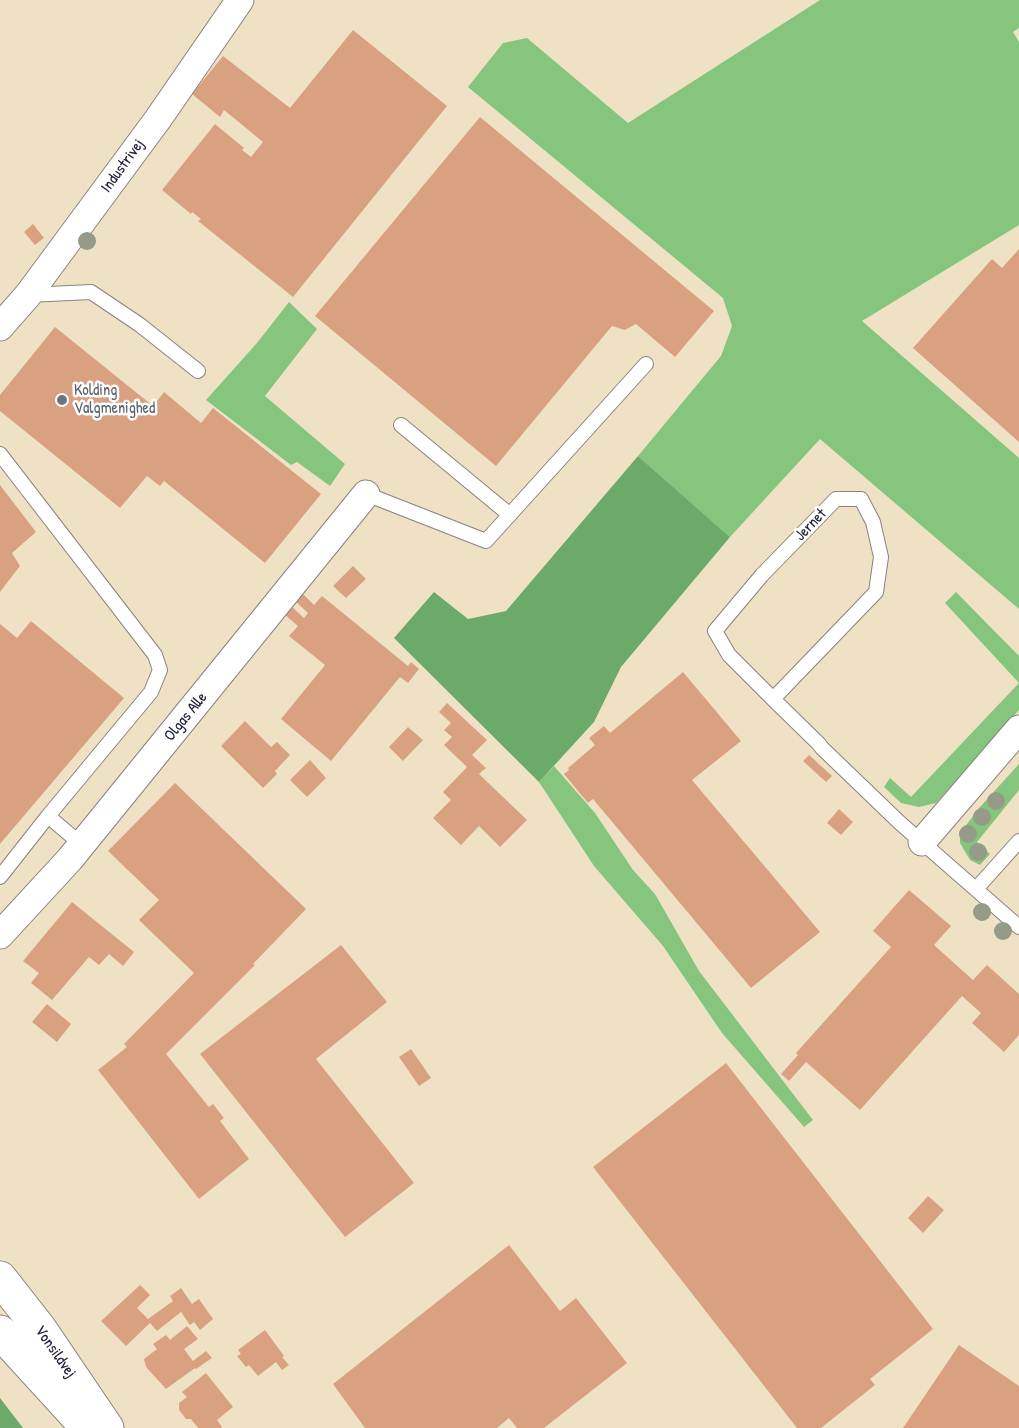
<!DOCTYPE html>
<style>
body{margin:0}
canvas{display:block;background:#efe2c4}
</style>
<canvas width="1019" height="1428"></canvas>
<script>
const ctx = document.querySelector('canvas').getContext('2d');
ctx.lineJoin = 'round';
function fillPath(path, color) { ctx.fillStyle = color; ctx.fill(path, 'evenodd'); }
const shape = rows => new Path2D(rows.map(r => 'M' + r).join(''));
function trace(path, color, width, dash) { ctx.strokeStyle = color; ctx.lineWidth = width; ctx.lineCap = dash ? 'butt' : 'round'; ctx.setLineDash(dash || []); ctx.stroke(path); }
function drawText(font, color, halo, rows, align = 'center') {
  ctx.font = font + ' "Patrick Hand",sans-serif'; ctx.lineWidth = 5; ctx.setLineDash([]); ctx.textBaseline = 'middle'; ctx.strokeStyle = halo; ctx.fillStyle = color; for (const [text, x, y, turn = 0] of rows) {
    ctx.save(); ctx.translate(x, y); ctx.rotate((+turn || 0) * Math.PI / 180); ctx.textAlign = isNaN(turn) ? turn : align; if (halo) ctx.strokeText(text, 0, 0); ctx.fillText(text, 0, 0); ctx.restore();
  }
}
const green = shape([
 [820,0,1019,0,1019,28,1013,32,1019,42,1019,225,862,321,1019,458,1019,609,820,439,730,537,638,456,721,356,732,326,723,298,468,87,503,43,527,38,628,123],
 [289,302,317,329,265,396,345,464,330,486,297,462,291,465,206,400,257,343],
 [956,592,1019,656,1019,710,936,803,919,807,901,803,884,787,890,778,911,797,1019,683,945,603],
 [1019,764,1019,790,977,842,990,854,980,865,970,860,960,843,960,833,980,807],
 [554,766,595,813,633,870,655,894,699,971,813,1120,804,1127,722,1033,663,946,594,866,539,782]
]);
const forest = shape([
 [638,456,730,537,621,667,594,722,539,782,394,638,434,592,468,619,506,611],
 [0,1398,23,1428,0,1428]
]);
const building = shape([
 [353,30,447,106,293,297,198,221,201,219,192,212,191,214,162,190,215,124,244,148,242,150,251,157,263,142,224,110,220,117,192,94,223,56,290,108],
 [480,117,714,311,675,357,636,324,625,330,612,326,496,466,315,316],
 [33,224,44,238,35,245,24,232],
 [1019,249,1019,442,913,348,992,259,1002,268],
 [55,327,153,406,164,392,201,423,213,408,321,494,265,563,164,481,160,486,147,476,120,508,0,411,0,395],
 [0,485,36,532,12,553,20,566,0,592],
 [353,566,366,579,346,598,333,586],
 [302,593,314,605,322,596,408,666,411,662,419,669,408,683,400,677,331,761,281,719,325,665,289,636,298,626,284,614,291,606,304,618,308,613,295,601],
 [31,621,124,698,0,844,0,624,17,638],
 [683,672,741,741,692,780,820,932,751,988,593,799,588,803,564,774,569,770,568,768,595,745,589,738,604,726,610,733],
 [447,703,487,740,472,755,486,768,479,774,527,820,500,847,479,826,461,845,433,818,451,800,443,792,467,767,444,745,452,737,444,730,451,723,439,712],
 [245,721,271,747,277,742,290,755,275,771,277,774,263,788,221,746],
 [408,727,423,740,403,761,389,747],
 [809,755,832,776,826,782,803,761],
 [310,760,326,778,307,797,290,780],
 [175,783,306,909,253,964,255,965,166,1054,209,1107,213,1104,224,1118,220,1121,249,1159,199,1199,98,1070,127,1047,124,1044,194,973,139,920,159,900,108,851],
 [839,809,853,822,841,835,827,823],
 [909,890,951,926,934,945,973,980,987,965,1019,994,1019,1035,1004,1052,972,1023,981,1013,962,996,860,1110,806,1062,789,1081,781,1074,798,1055,796,1053,891,947,873,931],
 [72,902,134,952,123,966,109,954,99,965,89,957,52,1000,31,983,39,973,23,961],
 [341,945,387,1002,316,1059,414,1183,345,1237,200,1054],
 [47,1004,71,1024,57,1042,32,1022],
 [411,1049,431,1078,419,1086,399,1057],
 [726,1063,933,1329,870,1379,875,1385,821,1428,797,1428,593,1167],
 [928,1196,944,1210,923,1233,908,1218],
 [509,1245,560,1311,576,1298,627,1363,544,1428,517,1428,509,1418,497,1428,365,1428,333,1384],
 [140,1285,150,1295,137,1308,148,1319,173,1301,170,1296,181,1288,192,1304,199,1299,213,1319,200,1330,194,1322,190,1325,181,1312,157,1331,150,1323,126,1346,101,1321],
 [187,1326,198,1339,184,1349,193,1361,206,1351,212,1358,196,1369,195,1368,166,1389,146,1367,144,1359,157,1349,153,1344,166,1335,170,1340],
 [265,1330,284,1356,282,1357,289,1365,282,1370,276,1362,258,1376,249,1365,246,1367,237,1356,241,1354,238,1350],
 [959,1345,1019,1386,1019,1428,903,1428],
 [206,1373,233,1407,217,1420,222,1427,221,1428,198,1428,191,1419,186,1419,179,1410,179,1403,187,1397,182,1392]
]);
const service = shape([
 [28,295,91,292,140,325,198,371],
 [401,425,510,515],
 [0,454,155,655,160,670,151,692,48,816,82,845],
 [366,494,486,541,646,364],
 [773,699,876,592,881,557,873,522,861,499,836,499,762,575,715,631,729,655,773,699,819,744,822,748,900,823,1019,927],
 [0,877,48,816],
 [976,889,1019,841]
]);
const minor = shape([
 [0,327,28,295,158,119,240,0],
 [922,842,1019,729],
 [0,935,70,859,366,494]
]);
const secondary = shape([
 [0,1278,40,1329,107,1428],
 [0,1332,84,1424]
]);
const trees = [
 [87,241],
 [996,801],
 [982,817],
 [968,834],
 [978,852],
 [982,912],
 [1003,931]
];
const markers = [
 [62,400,6,"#6b7280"]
];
const streetNames = [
 ["Industrivej",123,166,-54],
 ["Jernet",811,525,-46],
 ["Olgas Alle",186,717,-51],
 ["Vonsildvej",55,1352,55]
];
const worshipNames = [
 ["Kolding",74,391],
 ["Valgmenighed",74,409]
];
fillPath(green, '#85c57d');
fillPath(forest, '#6caa6c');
fillPath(building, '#daa181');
trace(service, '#888280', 16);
trace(minor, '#888280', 29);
trace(secondary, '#888280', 35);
trace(service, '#fff', 14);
trace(minor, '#fff', 27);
trace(secondary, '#fff', 33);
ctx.fillStyle = '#949c87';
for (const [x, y] of trees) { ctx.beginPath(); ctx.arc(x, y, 9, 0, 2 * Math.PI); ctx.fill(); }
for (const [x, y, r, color] of markers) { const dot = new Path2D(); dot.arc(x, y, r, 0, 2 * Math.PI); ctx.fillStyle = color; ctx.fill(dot); trace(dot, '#fff', 2); }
drawText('16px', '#22223b', '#fff', streetNames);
drawText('16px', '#5b616d', '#fff', worshipNames, 'left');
</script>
